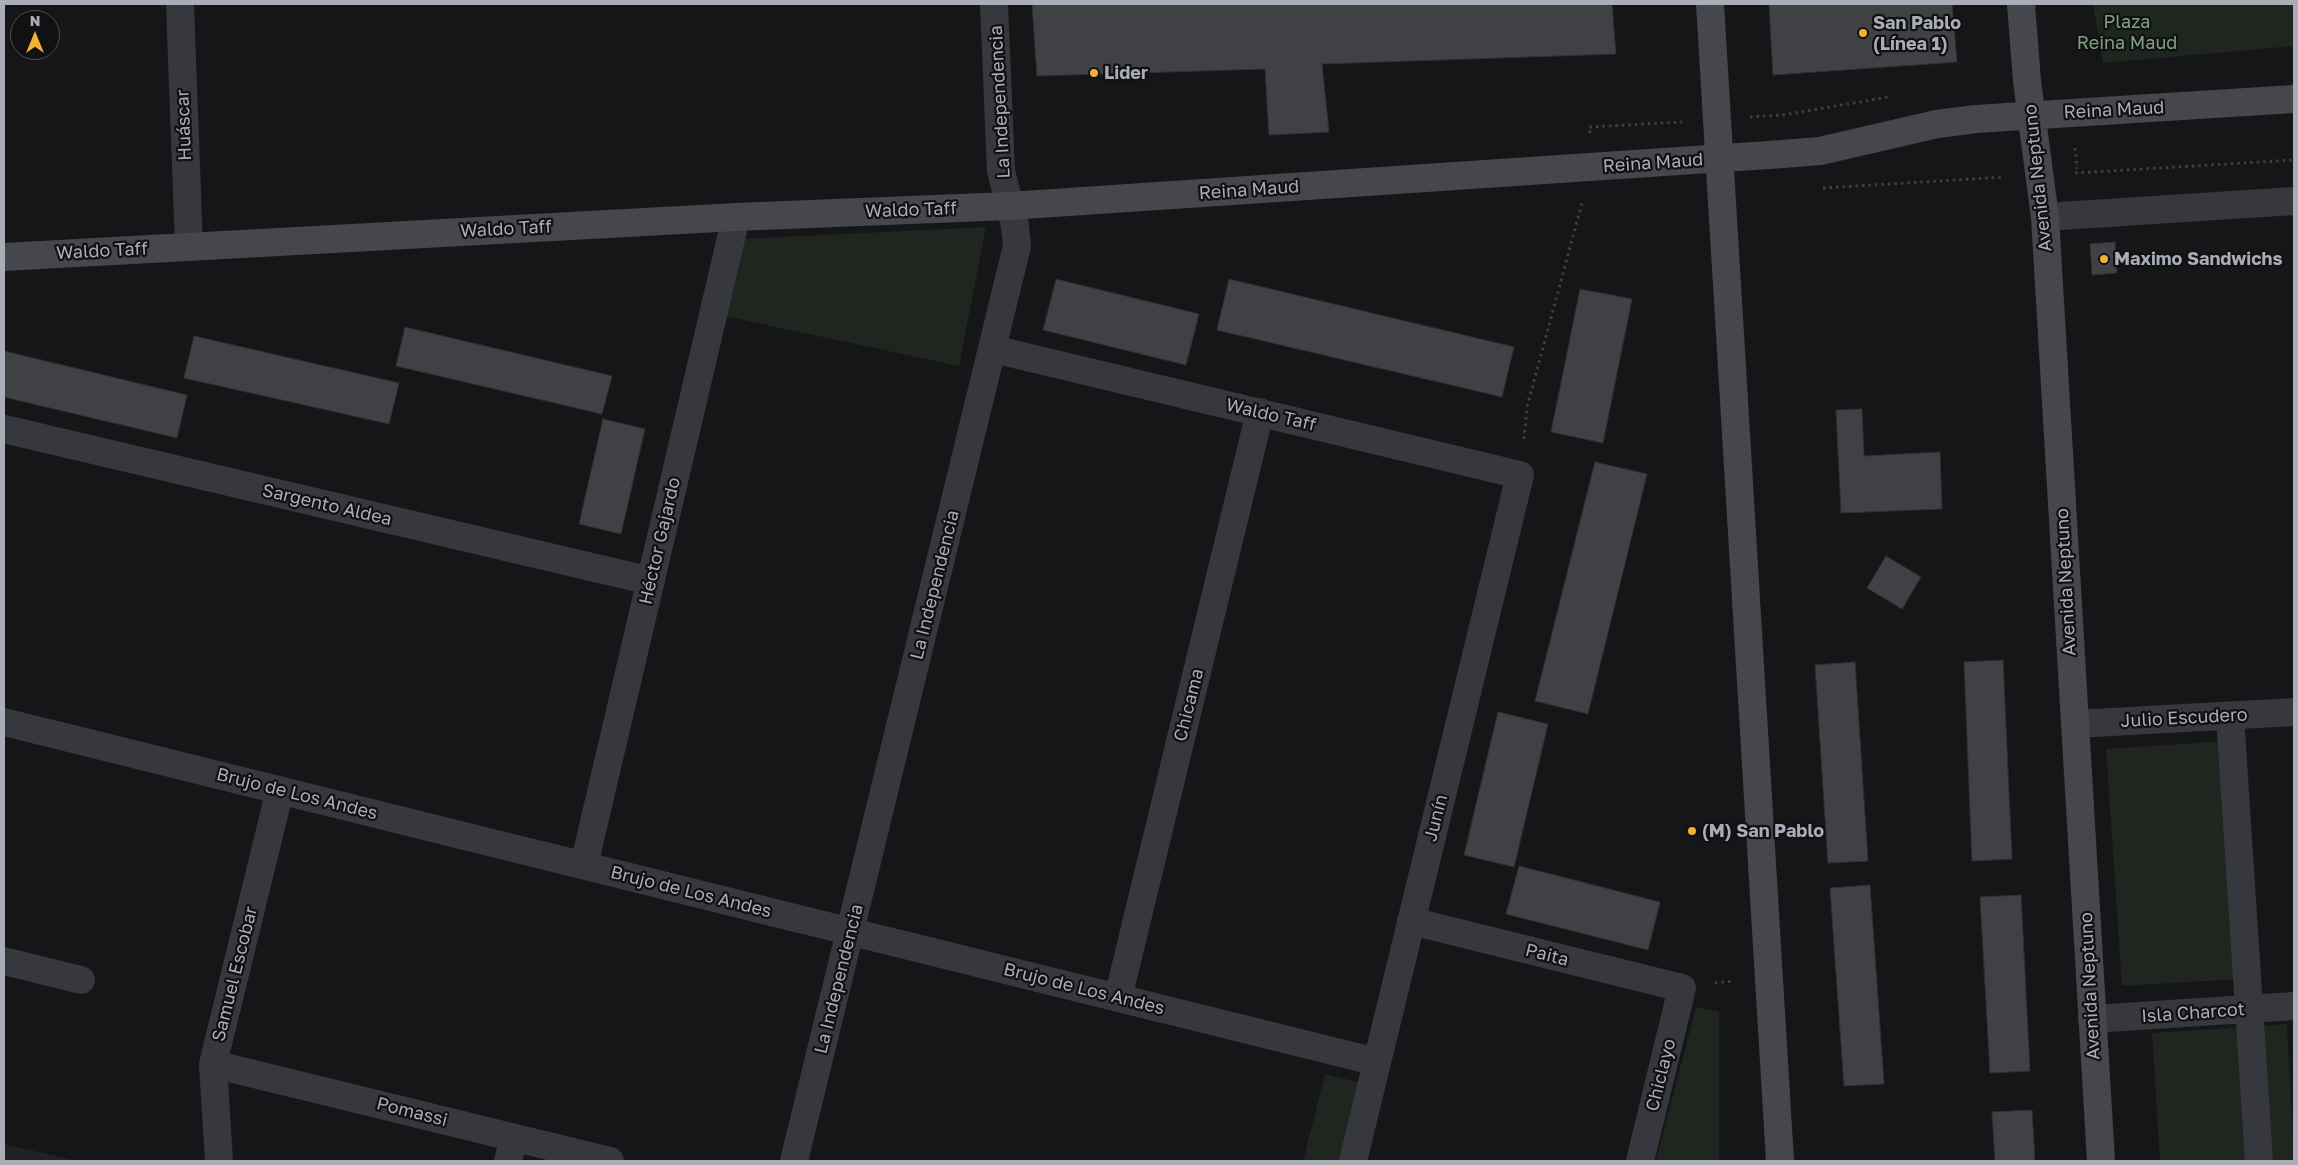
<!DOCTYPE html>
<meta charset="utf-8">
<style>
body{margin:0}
#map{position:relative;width:2298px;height:1165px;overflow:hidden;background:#161618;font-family:"Golos Text",sans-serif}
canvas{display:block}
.frame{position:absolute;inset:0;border:5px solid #a8adb8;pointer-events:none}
.north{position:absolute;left:10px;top:10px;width:50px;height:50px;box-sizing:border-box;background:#111113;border:1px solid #4d4f55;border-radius:50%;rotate:0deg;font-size:14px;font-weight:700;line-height:20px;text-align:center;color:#a8adb8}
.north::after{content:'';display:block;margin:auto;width:18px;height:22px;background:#f2b134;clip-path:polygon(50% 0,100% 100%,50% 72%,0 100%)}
</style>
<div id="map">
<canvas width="2298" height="1165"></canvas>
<div class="frame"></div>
<div class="north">N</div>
</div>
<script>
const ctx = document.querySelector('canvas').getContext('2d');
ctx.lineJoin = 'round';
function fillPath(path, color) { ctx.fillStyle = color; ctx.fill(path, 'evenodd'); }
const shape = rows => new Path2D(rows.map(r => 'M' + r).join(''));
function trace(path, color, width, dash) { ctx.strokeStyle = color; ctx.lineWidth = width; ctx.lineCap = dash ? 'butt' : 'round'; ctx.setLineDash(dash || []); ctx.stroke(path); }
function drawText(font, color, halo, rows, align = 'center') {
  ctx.font = font + ' "Golos Text",sans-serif'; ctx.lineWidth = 4.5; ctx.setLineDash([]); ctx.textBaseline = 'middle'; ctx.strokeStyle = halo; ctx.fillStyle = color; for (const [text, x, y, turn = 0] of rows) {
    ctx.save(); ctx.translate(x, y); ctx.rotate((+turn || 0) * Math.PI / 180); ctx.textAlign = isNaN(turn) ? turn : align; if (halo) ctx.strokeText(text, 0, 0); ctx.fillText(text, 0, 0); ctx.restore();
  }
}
const built = shape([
 [4,1144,77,1161,4,1161]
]);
const green = shape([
 [2093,4,2294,4,2294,46,2103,63],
 [986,227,959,366,724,316,740,239],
 [2241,740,2256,978,2122,986,2106,749],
 [1696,1007,1719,1012,1719,1161,1656,1161],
 [2287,1024,2294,1161,2160,1161,2152,1033],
 [1325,1074,1362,1083,1343,1161,1303,1161]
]);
const building = shape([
 [1032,4,1612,4,1616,54,1322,64,1329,132,1269,135,1265,69,1037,76,1032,4],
 [1769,4,1952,4,1957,62,1773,75,1769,4],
 [2115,242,2117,273,2092,275,2090,244,2115,242],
 [1056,279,1199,314,1186,365,1043,330,1056,279],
 [1229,279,1514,347,1502,397,1217,330,1229,279],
 [1580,289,1632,299,1603,443,1551,432,1580,289],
 [405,327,612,376,602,414,396,366,405,327],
 [194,336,399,383,389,424,184,378,194,336],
 [4,351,187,395,177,438,4,397,4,351],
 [1862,409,1864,456,1940,452,1942,509,1841,513,1836,410,1862,409],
 [603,419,645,429,621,534,579,524,603,419],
 [1595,462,1647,474,1588,714,1535,701,1595,462],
 [1886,556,1921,577,1902,609,1867,588,1886,556],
 [2003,660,2012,859,1972,861,1964,662,2003,660],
 [1855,662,1868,861,1828,863,1815,665,1855,662],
 [1498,712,1548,724,1514,867,1464,855,1498,712],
 [1519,866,1660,902,1648,950,1506,914,1519,866],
 [1870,885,1884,1084,1844,1086,1830,888,1870,885],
 [2021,895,2030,1071,1990,1073,1980,897,2021,895],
 [2032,1110,2035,1161,1995,1161,1992,1112,2032,1110]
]);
const path = shape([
 [1750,117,1783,115,1888,97],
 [1590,133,1589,127,1682,122],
 [2075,148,2077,169],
 [2075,173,2294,160],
 [1823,188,2004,177],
 [1524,439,1527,407,1582,203],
 [1715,983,1734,981]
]);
const street = shape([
 [180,4,189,247],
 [2045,217,2294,201],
 [993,349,1520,475,1353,1161],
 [4,429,651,581],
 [2230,716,2259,1161],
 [4,722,1377,1062],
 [2075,724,2294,712],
 [584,865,736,217],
 [1411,921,1682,988,1640,1161],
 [4,961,81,980],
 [1118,998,1260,412],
 [2092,1019,2294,1006],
 [213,1064,610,1161],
 [219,1161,213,1064,280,790],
 [508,1161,514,1138],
 [794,1161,1017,246,1015,226,1001,171,994,4]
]);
const secondary = shape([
 [1710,4,1780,1161],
 [2021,4,2027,81,2045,217,2101,1161],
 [4,257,736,217,1009,206,1783,154,1820,151,1937,124,1976,119,2294,99]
]);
const markers = [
 [1863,33,5,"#f2b134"],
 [1094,73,5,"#f2b134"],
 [2104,259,5,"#f2b134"],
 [1692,831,5,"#f2b134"]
];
const parkNames = [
 ["Plaza",2127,22],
 ["Reina Maud",2127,43]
];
const poiNames = [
 ["San Pablo",1873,23],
 ["(Línea 1)",1873,44],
 ["Lider",1104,73],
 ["Maximo Sandwichs",2114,259],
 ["(M) San Pablo",1702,831]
];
const streetNames = [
 ["La Independencia",1000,102,-93],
 ["Reina Maud",2114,110,-3],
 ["Huáscar",184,125,-92],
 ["Reina Maud",1653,163,-4],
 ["Avenida Neptuno",2038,178,-96],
 ["Reina Maud",1249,190,-4],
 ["Waldo Taff",911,210,-2],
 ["Waldo Taff",506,229,-3],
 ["Waldo Taff",102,251,-3],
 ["Waldo Taff",1271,415,13],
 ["Sargento Aldea",327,505,13],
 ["Héctor Gajardo",660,541,-77],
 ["Avenida Neptuno",2066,582,-93],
 ["La Independencia",935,585,-76],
 ["Chicama",1189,705,-76],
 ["Julio Escudero",2184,718,-3],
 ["Brujo de Los Andes",297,794,14],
 ["Junín",1436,818,-76],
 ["Brujo de Los Andes",691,892,14],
 ["Paita",1547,955,14],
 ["Samuel Escobar",235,974,-76],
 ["La Independencia",839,979,-76],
 ["Avenida Neptuno",2090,986,-93],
 ["Brujo de Los Andes",1084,989,14],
 ["Isla Charcot",2193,1013,-4],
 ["Chiclayo",1661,1075,-76],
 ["Pomassi",412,1112,14]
];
fillPath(built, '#222225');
fillPath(green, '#1e261f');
fillPath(building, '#404145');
trace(building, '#303034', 1);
trace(path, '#3d3f44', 3, [2.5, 4]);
trace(street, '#37383d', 28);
trace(secondary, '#45474d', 28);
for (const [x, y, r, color] of markers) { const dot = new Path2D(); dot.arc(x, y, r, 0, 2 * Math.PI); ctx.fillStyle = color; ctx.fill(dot); trace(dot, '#111113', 2); }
drawText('18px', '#7fa381', '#111113', parkNames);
drawText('bold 18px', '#a8adb8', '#111113', poiNames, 'left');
drawText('18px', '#a8adb8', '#111113', streetNames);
</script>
